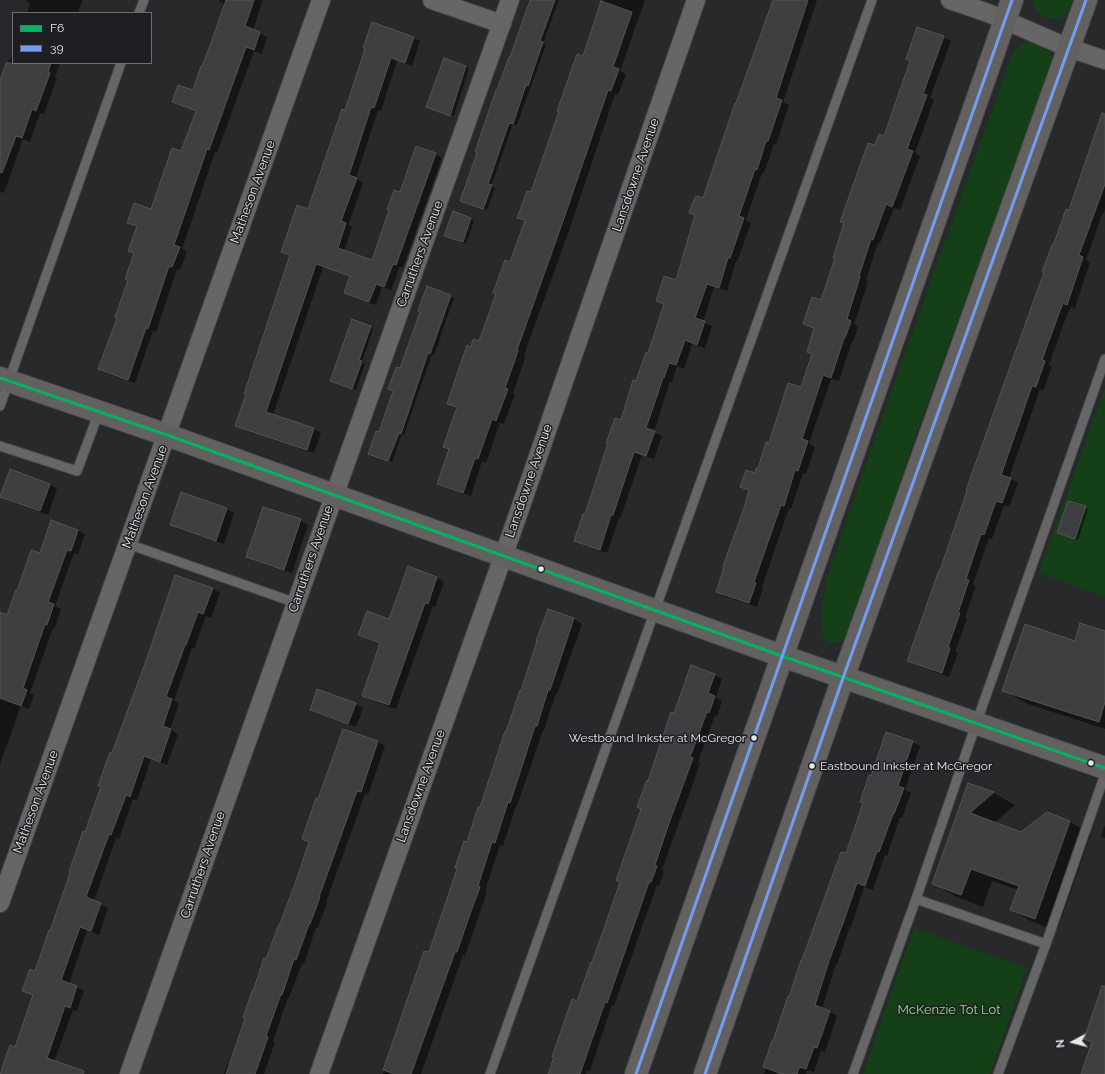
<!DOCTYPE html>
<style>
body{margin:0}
#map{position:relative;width:1105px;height:1074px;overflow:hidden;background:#28292a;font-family:Raleway,sans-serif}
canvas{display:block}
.legend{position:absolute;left:12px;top:12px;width:140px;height:52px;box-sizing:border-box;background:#1e1f22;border:1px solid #6e6f72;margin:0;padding:5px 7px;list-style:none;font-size:12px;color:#e6e7e9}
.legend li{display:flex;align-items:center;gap:8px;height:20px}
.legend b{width:20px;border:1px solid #6e6f72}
.north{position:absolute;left:1053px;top:1022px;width:40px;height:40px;-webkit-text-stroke:3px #1e1f22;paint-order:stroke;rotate:263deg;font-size:11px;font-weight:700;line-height:16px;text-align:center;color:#e6e7e9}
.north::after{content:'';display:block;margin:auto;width:14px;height:18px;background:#e6e7e9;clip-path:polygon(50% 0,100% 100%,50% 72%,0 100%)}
</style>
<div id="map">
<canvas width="1105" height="1074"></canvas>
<ul class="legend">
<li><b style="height:5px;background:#00b262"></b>F6</li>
<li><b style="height:5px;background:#749cf0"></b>39</li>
</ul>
<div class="north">N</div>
</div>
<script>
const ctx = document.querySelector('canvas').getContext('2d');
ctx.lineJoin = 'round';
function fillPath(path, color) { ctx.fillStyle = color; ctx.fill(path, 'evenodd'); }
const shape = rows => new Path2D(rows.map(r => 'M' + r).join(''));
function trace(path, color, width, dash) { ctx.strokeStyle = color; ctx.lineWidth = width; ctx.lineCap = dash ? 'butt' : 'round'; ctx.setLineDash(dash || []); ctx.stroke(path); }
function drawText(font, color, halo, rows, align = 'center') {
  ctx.font = font + ' Raleway,sans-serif'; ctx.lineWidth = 3; ctx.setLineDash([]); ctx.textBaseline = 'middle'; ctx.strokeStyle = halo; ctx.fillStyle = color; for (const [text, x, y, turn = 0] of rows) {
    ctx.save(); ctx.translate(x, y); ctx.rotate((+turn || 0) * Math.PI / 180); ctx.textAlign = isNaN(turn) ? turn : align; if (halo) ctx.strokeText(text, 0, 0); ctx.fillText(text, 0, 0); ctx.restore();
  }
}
const green = shape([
 [1033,0,1072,0,1069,9,1063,16,1056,19,1043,17,1034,7],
 [1031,41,1041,44,1049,52,1051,58,1051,66,919,426,850,631,845,639,837,642,828,643,821,632,822,612,825,585,869,455,1007,68,1014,51,1024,42],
 [1105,388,1105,597,1039,573],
 [914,928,1027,968,990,1074,863,1074]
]);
const shadow = shape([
 [27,0,83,0,78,13,27,13,30,4,26,1],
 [219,0,263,0,253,30,267,37,262,54,254,51,217,153,215,152,182,249,187,252,180,270,177,269,156,332,153,331,135,383,107,373,100,369,118,318,135,254,129,251,138,227,129,222,152,210,182,152,197,112,180,106,173,102,194,91,225,5,219,1],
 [529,0,559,0,543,43,546,45,517,125,513,124,491,186,495,188,487,210,465,203,510,59,528,8,527,7],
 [603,0,645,0,620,71,626,74,618,95,615,94,571,225,524,355,526,356,513,393,515,394,504,424,500,423,486,463,482,461,471,496,446,488,439,484,450,449,458,408,449,403,471,348,480,342,511,263,525,221,519,217,531,193,583,57],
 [774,0,817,0,783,102,789,105,776,145,774,144,764,173,762,173,746,220,751,223,737,262,736,261,727,291,714,287,703,322,712,326,705,348,692,344,684,369,677,366,672,382,670,381,654,432,662,436,654,459,642,455,620,519,619,518,607,553,583,545,575,541,621,421,649,354,665,305,657,301,676,281,696,216,691,213,703,200],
 [943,37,951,41,930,98,934,100,915,153,920,156,900,210,894,208,880,243,878,243,866,280,868,282,854,324,858,326,853,342,852,341,839,381,831,379,809,443,815,447,806,474,803,473,791,509,789,508,762,587,763,588,757,607,724,596,717,592,750,491,742,487,755,474,758,470,769,444,801,388,813,354,815,329,804,324,821,301,876,147,885,137],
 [414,38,420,41,412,66,397,61,381,111,378,110,356,178,363,183,348,225,352,227,344,251,372,261,401,193,436,154,442,158,403,268,400,267,391,290,382,287,376,305,351,296,345,292,350,276,323,267,273,415,314,429,321,433,314,453,243,429,236,425,291,256,283,251,309,210,346,111,366,49],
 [13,53,13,63,60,63,55,77,57,78,44,114,40,113,30,142,23,139,4,193,0,192,0,193,0,84,9,59,10,60],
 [445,59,469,68,454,116,430,108],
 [1105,115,1105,209,1104,213,1103,212,1086,260,1090,262,1075,308,1071,307,1065,320,1049,365,1052,367,1043,391,1040,389,1009,478,1018,483,1009,507,1004,505,992,539,989,538,973,584,976,586,965,617,967,618,955,652,958,653,949,677,916,665,908,660,1054,247,1070,211],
 [471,219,474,221,466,244,449,237],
 [450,296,454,298,440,337,441,337,434,355,432,354,404,435,402,434,392,462,373,455,401,369],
 [370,327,373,329,362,362,365,364,356,390,334,382],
 [50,484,57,489,48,515,9,501,2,496],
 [182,493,227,509,234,513,224,544,178,529,171,525],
 [1085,507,1088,509,1078,540,1062,534],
 [300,520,308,525,292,573,255,561,247,556],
 [78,530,85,535,78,554,74,553,55,606,61,609,55,628,53,628,30,693,34,695,29,709,21,706,0,764,0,614,7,616,18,592,41,555],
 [408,568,437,578,444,582,435,607,433,606,396,709,371,700,363,695,381,644,367,639,360,635,390,620],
 [212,588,220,593,211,618,206,616,194,649,192,648,174,701,179,704,170,729,178,734,167,765,151,759,137,800,133,799,119,839,116,838,94,901,108,908,99,935,87,930,69,984,77,987,84,991,77,1011,73,1010,54,1062,68,1074,0,1074,0,1069,2,1070,15,1048,33,996,23,990,35,972,51,932,149,655],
 [548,610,574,619,582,624,557,694,556,693,544,730,543,730,517,806,516,806,503,846,500,845,485,891,487,892,465,956,463,955,421,1074,383,1074,425,952,429,954,522,692],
 [1105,632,1105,729,1025,703,1004,690,1075,642],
 [691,667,715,675,722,679,716,697,722,701,717,716,715,715,698,762,700,764,676,831,662,870,664,871,659,886,657,885,614,1006,612,1005,590,1071,588,1070,586,1074,549,1074,578,1002,621,882,642,809,649,782,675,715],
 [356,704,363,708,356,727,318,714,311,710],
 [344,730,378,742,385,746,368,795,365,794,326,902,327,903,318,928,316,927,304,964,302,963,289,998,288,998,273,1041,275,1042,264,1074,224,1074,227,1064,230,1065,267,960,281,926,309,843,303,839,319,800],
 [912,742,920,746,905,790,911,793,902,818,900,817,887,856,885,855,873,890,864,887,851,927,850,926,837,965,836,964,822,1009,830,1012,837,1016,825,1052,821,1051,814,1072,807,1070,806,1074,764,1074,774,1042,790,998,847,854,871,777],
 [969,784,994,793,1015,805,994,823,1022,833,1069,821,1091,834,1057,931,1033,922,1011,910,1018,890,992,881,983,907,955,896,934,884],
 [1105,825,1105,838,1101,836]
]);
const building = shape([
 [226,0,254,0,245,26,260,32,254,50,246,47,209,150,207,149,174,245,180,247,172,267,169,266,148,329,146,328,128,380,98,369,117,318,115,317,128,280,125,279,134,253,128,251,137,226,127,223,134,203,151,209,172,148,181,151,196,111,172,102,178,85,193,90,201,66,202,66,211,43,226,0],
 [530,0,555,0,540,41,543,42,528,86,526,85,513,124,509,123,488,184,492,185,483,209,460,201,477,153,475,152,496,90,497,90,509,57,510,57,530,0],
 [773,0,808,0,776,98,782,100,768,141,766,141,757,170,755,169,739,216,744,218,730,258,728,258,719,288,707,284,695,318,705,321,697,345,685,340,676,365,669,363,664,378,663,378,646,428,655,431,646,456,634,452,613,515,611,515,600,550,574,541,583,514,585,514,608,443,606,443,615,418,621,420,633,380,636,381,646,352,648,353,664,304,656,301,664,276,676,280,695,215,689,213,692,204,696,196,703,198,735,103,736,103,773,0],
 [601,1,632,12,613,67,619,69,611,91,608,90,563,221,517,350,518,351,505,388,508,389,496,421,492,419,478,459,475,458,463,493,437,484,449,449,443,447,457,407,447,404,467,345,471,347,473,339,479,341,496,294,493,293,505,260,510,262,525,220,517,218,527,191,531,192,559,111,557,111,577,54,583,56,601,1],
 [372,22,414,37,405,63,391,58,374,108,371,107,349,175,357,178,341,221,346,223,338,248,372,260,389,210,387,210,394,190,400,192,416,146,436,153,396,265,393,264,384,287,376,284,369,302,344,293,350,276,316,264,266,412,314,428,307,450,235,426,246,394,244,394,290,255,281,252,290,226,297,205,308,209,342,109,345,110,365,49,363,48,372,22],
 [917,27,944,36,923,94,927,95,907,149,913,151,892,207,886,204,873,240,871,239,859,276,860,277,847,319,851,321,845,338,844,338,831,378,823,375,802,439,808,441,798,471,795,470,784,506,781,505,754,582,756,583,749,603,716,592,724,567,723,566,744,508,749,490,740,487,746,470,755,473,756,468,758,468,766,442,769,443,788,383,801,387,812,354,807,352,814,328,803,324,812,297,821,300,835,258,833,258,844,223,840,222,868,143,875,145,879,134,884,136,910,61,906,59,917,27],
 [444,58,466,66,450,116,426,107,444,58],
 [6,63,51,63,48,72,50,73,36,111,32,109,22,138,16,136,2,173,0,172,0,81,6,63],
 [1102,113,1105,114,1105,184,1079,255,1083,257,1067,305,1063,303,1058,316,1042,360,1045,361,1036,387,1032,386,1001,475,1011,478,1002,503,996,501,984,535,981,534,966,579,969,580,958,613,960,613,948,647,950,648,942,673,907,661,939,570,940,570,967,491,966,490,1036,294,1044,273,1042,272,1052,245,1053,246,1066,209,1069,210,1102,113],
 [453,211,471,218,463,242,444,236,453,211],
 [427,286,451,295,430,354,428,353,401,434,399,433,388,461,368,454,376,431,379,432,393,391,388,389,396,367,400,368,420,312,418,311,427,286],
 [352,319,371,326,359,360,362,361,352,389,330,381,352,319],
 [10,469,50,484,40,511,0,497,10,469],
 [181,492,227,508,216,541,170,525,181,492],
 [1068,501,1086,506,1075,539,1057,533,1068,501],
 [263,507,301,519,284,570,246,557,263,507],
 [51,520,78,530,71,551,67,550,48,602,54,604,47,625,45,624,23,688,27,690,21,706,0,698,0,612,7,615,16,590,17,591,31,550,40,553,51,520],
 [408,566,437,577,428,604,425,603,389,705,362,696,380,643,358,635,367,611,389,619,408,566],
 [175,575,213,588,203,614,198,612,186,645,185,645,166,697,172,699,163,726,171,729,160,762,144,756,130,797,126,795,111,835,109,834,86,897,101,903,91,931,80,927,61,980,77,986,70,1008,65,1006,47,1058,84,1071,83,1074,0,1074,10,1045,15,1047,33,995,22,991,30,969,35,971,49,930,50,931,70,873,69,872,83,831,85,832,101,786,98,786,110,752,112,753,148,655,175,575],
 [548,609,574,618,550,690,548,690,537,726,535,726,510,803,508,802,495,843,492,842,478,886,480,887,470,914,457,952,455,952,411,1074,395,1074,383,1070,424,951,429,952,457,869,455,868,464,841,467,842,478,807,480,807,505,731,506,732,520,690,521,691,537,641,536,641,548,609],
 [1080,623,1105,631,1105,702,1099,722,1002,691,1025,624,1075,641,1080,623],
 [691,665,715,674,708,693,715,696,709,713,707,712,690,757,693,758,668,826,655,865,657,866,651,882,649,882,607,1003,605,1002,580,1074,548,1074,554,1057,552,1057,572,999,577,1001,591,962,592,962,607,920,620,882,616,880,641,809,637,807,647,780,648,781,671,712,674,713,691,665],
 [317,689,356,703,348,724,310,710,317,689],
 [343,729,378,741,361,792,357,791,319,897,320,897,310,924,309,924,296,960,294,959,282,995,281,994,266,1036,268,1037,255,1074,226,1074,245,1019,243,1018,252,991,253,991,264,958,266,959,279,924,280,924,297,878,309,842,302,839,316,798,318,799,343,729],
 [886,732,913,741,898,786,904,788,894,814,893,814,879,852,877,851,865,886,857,883,843,923,829,961,815,1005,830,1011,817,1048,814,1047,806,1069,799,1067,797,1074,782,1074,763,1067,772,1041,773,1041,788,996,789,997,801,960,802,960,841,852,846,853,863,803,860,802,869,775,871,776,886,732],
 [968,783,994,792,970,813,1021,832,1047,812,1070,821,1035,919,1010,910,1019,886,971,869,961,895,932,884,968,783],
 [1102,986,1105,986,1105,1074,1081,1074,1092,1042,1084,1039,1102,986]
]);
const service = shape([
 [139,13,144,0],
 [0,406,121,63],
 [0,446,77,471,99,412],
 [128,544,296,603],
 [916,899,1046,944],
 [490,1074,872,0],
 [853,1074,916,899,976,724,1105,359],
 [998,1074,1046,944,1105,774]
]);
const minor = shape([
 [432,0,502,24],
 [950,0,988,13,1069,48,1105,60],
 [0,903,321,0],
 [129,1074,510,0],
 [319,1074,514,526,696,0]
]);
const secondary = shape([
 [0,378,167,435,782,656,1105,768],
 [636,1074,1012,0],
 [705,1074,843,678,1086,0]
]);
const bus1 = shape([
 [0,378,167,435,782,656,1105,768]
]);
const bus2 = shape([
 [636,1074,1012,0],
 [705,1074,843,678,1086,0]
]);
const markers = [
 [541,569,3.5,"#e6e7e9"],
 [754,738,3.5,"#e6e7e9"],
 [1091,763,3.5,"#e6e7e9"],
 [812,766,3.5,"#e6e7e9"]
];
const busNames = [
 ["Westbound Inkster at McGregor",746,738],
 ["Eastbound Inkster at McGregor",820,766,"left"]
];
const streetNames = [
 ["Lansdowne Avenue",636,175,-71],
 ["Matheson Avenue",253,192,-70],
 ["Carruthers Avenue",420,254,-70],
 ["Lansdowne Avenue",529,481,-71],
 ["Matheson Avenue",145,497,-70],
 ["Carruthers Avenue",311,559,-71],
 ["Lansdowne Avenue",421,786,-70],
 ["Matheson Avenue",36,802,-70],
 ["Carruthers Avenue",203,865,-71]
];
const parkNames = [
 ["McKenzie Tot Lot",949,1010]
];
fillPath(green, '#143f17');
fillPath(shadow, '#0007');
fillPath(building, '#3e3f40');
trace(building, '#525354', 1);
trace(service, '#444546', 11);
trace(minor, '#444546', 20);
trace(secondary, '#444546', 24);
trace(service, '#666667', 9);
trace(minor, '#666667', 18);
trace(secondary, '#626160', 22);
trace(bus1, '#00b262', 3);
trace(bus2, '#749cf0', 3);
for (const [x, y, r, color] of markers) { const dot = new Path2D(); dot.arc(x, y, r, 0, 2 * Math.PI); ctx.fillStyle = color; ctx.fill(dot); trace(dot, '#1e1f22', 1.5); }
drawText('12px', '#e6e7e9', '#1e1f22', busNames, 'right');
drawText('13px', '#e6e7e9', '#1e1f22', streetNames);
drawText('13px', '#93db92', '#1e1f22', parkNames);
</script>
